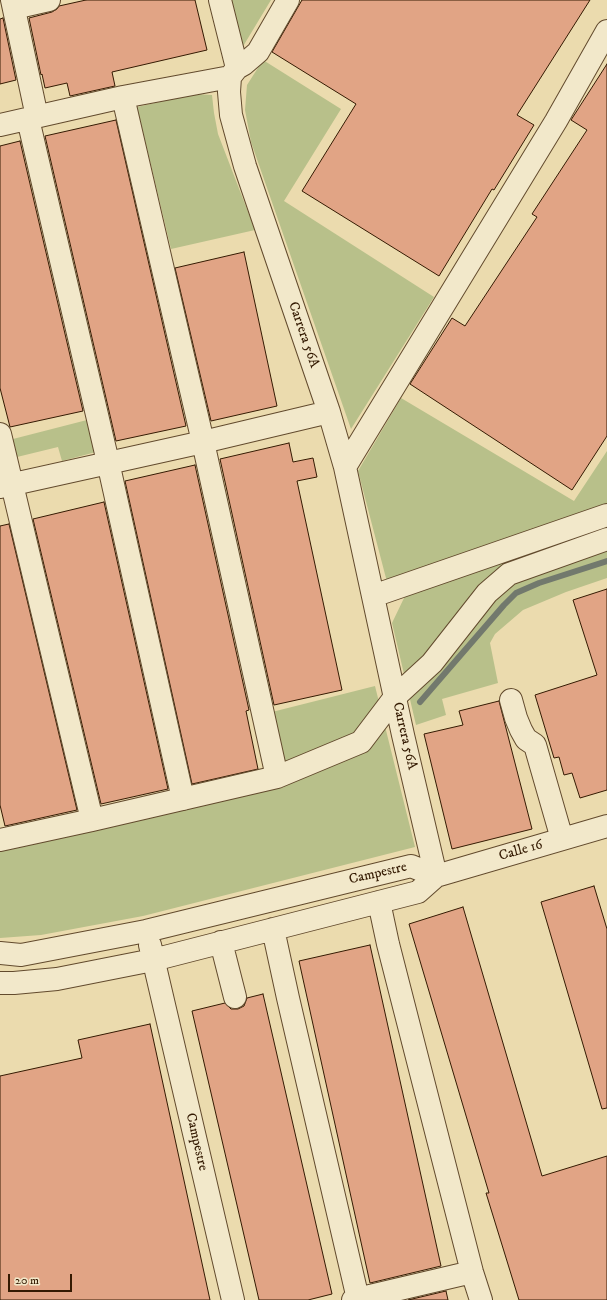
<!DOCTYPE html>
<style>
body{margin:0}
#map{position:relative;width:607px;height:1300px;overflow:hidden;background:#ebdbae;font-family:"IM FELL DW Pica",serif}
canvas{display:block}
.scale{position:absolute;left:8px;top:1274px;width:64px;height:18px;box-sizing:border-box;border:2px solid #341a02;border-top:0;padding-left:5px;font-size:12px;line-height:14px;white-space:nowrap;color:#341a02;-webkit-text-stroke:3px #f2e8ca;paint-order:stroke}
</style>
<div id="map">
<canvas width="607" height="1300"></canvas>
<div class="scale">20 m</div>
</div>
<script>
const ctx = document.querySelector('canvas').getContext('2d');
ctx.lineJoin = 'round';
function fillPath(path, color) { ctx.fillStyle = color; ctx.fill(path, 'evenodd'); }
const shape = rows => new Path2D(rows.map(r => 'M' + r).join(''));
function trace(path, color, width, dash) { ctx.strokeStyle = color; ctx.lineWidth = width; ctx.lineCap = dash ? 'butt' : 'round'; ctx.setLineDash(dash || []); ctx.stroke(path); }
function drawText(font, color, halo, rows, align = 'center') {
  ctx.font = font + ' "IM FELL DW Pica",serif'; ctx.lineWidth = 3.5; ctx.setLineDash([]); ctx.textBaseline = 'middle'; ctx.strokeStyle = halo; ctx.fillStyle = color; for (const [text, x, y, turn = 0] of rows) {
    ctx.save(); ctx.translate(x, y); ctx.rotate((+turn || 0) * Math.PI / 180); ctx.textAlign = isNaN(turn) ? turn : align; if (halo) ctx.strokeText(text, 0, 0); ctx.fillText(text, 0, 0); ctx.restore();
  }
}
const green = shape([
 [231,0,271,0,242,48],
 [263,60,341,109,284,201,434,297,351,429,251,142,245,110,247,85],
 [195,94,212,95,214,113,218,134,255,230,171,249,137,107],
 [401,398,574,501,607,451,607,504,387,582,358,471],
 [87,420,96,452,62,461,58,447,17,457,13,439],
 [607,525,607,578,566,592,523,610,495,634,490,643,498,683,442,699,446,715,416,725,392,623,405,596],
 [375,686,415,847,143,916,41,935,0,938,0,851,284,787,268,713]
]);
const stream = shape([
 [420,702,504,605,516,593,539,583,607,561]
]);
const building = shape([
 [86,0,195,0,207,50,112,72,115,86,70,96,67,83,45,88,42,74,41,75,29,18,52,12,57,9,59,6,86,0],
 [302,0,590,0,517,115,534,125,494,190,492,189,439,276,302,191,356,104,272,52,302,0],
 [3,18,16,80,0,84,0,19,3,18],
 [607,64,607,436,572,490,410,384,452,318,465,326,537,217,532,214,587,130,571,120,607,64],
 [116,120,186,426,116,441,45,136,116,120],
 [20,141,83,411,10,427,0,388,0,146,20,141],
 [244,252,277,406,211,421,175,268,244,252],
 [289,443,293,462,313,458,317,477,297,481,342,690,274,705,220,459,289,443],
 [195,465,249,710,246,711,258,769,192,784,125,481,195,465],
 [104,502,168,789,101,804,33,519,104,502],
 [9,524,77,810,5,826,0,805,0,526,9,524],
 [607,589,607,790,580,798,572,773,564,775,559,757,554,758,535,695,597,675,573,600,607,589],
 [499,701,532,829,452,849,424,734,463,725,459,711,499,701],
 [594,886,607,929,607,1108,602,1109,541,902,594,886],
 [463,907,542,1176,607,1156,607,1300,519,1300,486,1193,489,1193,409,924,463,907],
 [370,945,441,1266,370,1283,299,961,370,945],
 [263,994,332,1294,308,1300,259,1300,192,1011,225,1003,231,1009,238,1009,244,1006,247,998,263,994],
 [150,1024,210,1300,0,1300,0,1076,82,1058,78,1040,150,1024],
 [446,1291,448,1300,408,1300,446,1291]
]);
const minor = shape([
 [12,0,37,117],
 [220,0,237,68],
 [14,8,49,0],
 [230,77,229,92,231,115,245,166,329,412,345,467,403,735,436,876],
 [123,97,203,442,277,777],
 [28,119,108,462,183,799],
 [0,125,123,97,230,77,237,68,244,64,258,52,288,0],
 [0,434,92,820],
 [345,467,556,121,607,31],
 [0,487,203,442,329,412],
 [373,596,607,515],
 [511,700,516,718,521,730,526,739,535,745,562,839],
 [0,840,92,820,277,777,361,742,395,697,432,663,487,593,509,574,607,539],
 [379,902,388,944,472,1272,481,1300],
 [273,929,288,998,358,1299],
 [221,942,235,997],
 [150,945,233,1300],
 [0,953,21,955,146,931,411,866,436,876],
 [0,983,14,983,57,979,153,960,379,902,418,892,436,876,607,826],
 [353,1300,472,1272]
]);
const streetNames = [
 ["Carrera 56A",303,335,71],
 ["Carrera 56A",404,736,77],
 ["Calle 16",521,851,-16],
 ["Campestre",378,874,-13],
 ["Campestre",196,1142,77]
];
fillPath(green, '#b8c08a');
trace(stream, '#72796d', 6);
fillPath(building, '#e1a485');
trace(building, '#341a02', 1);
trace(minor, '#624a2d', 24);
trace(minor, '#f2e8ca', 22);
drawText('14px', '#341a02', '#f2e8ca', streetNames);
</script>
